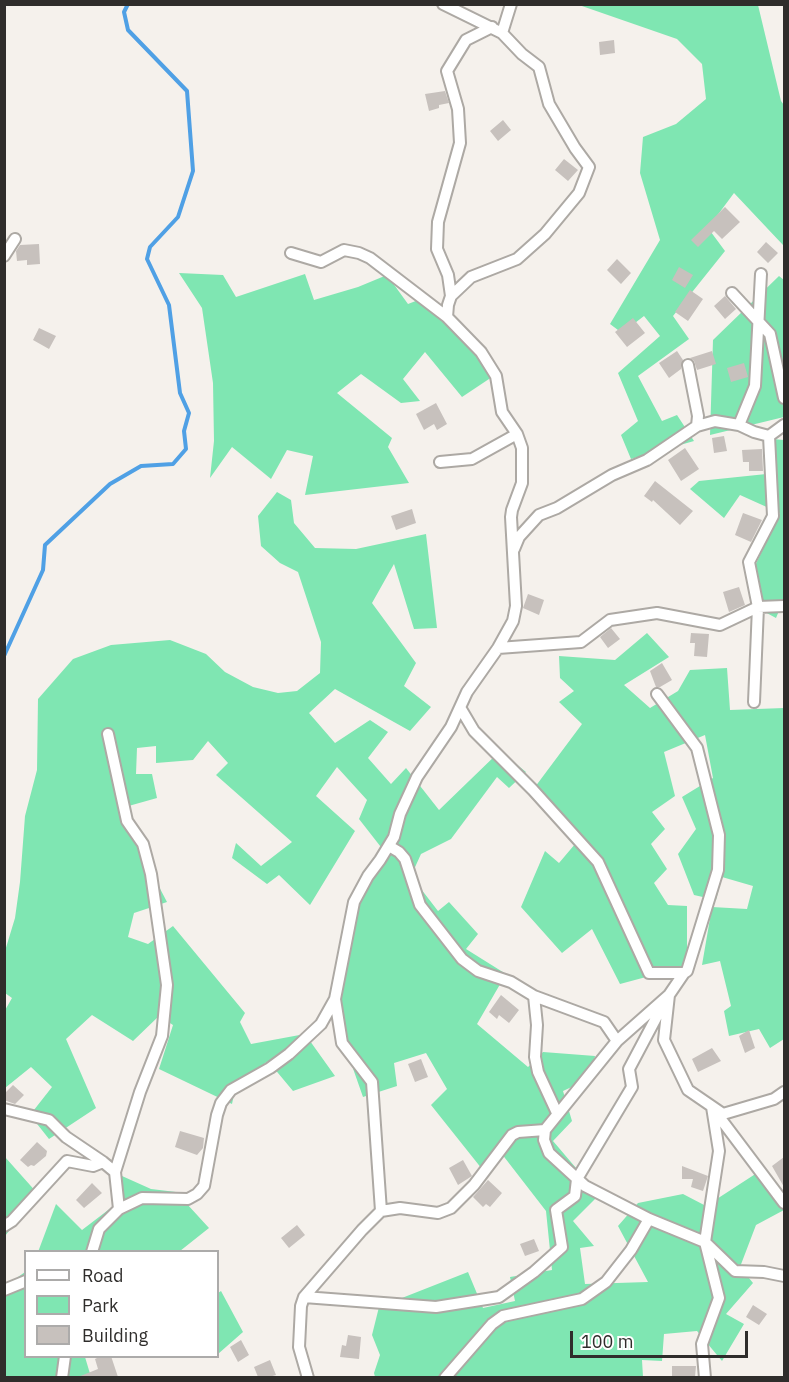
<!DOCTYPE html>
<style>
body{margin:0}
#map{position:relative;width:789px;height:1382px;overflow:hidden;background:#f5f1ec;font-family:"IBM Plex Sans",sans-serif}
canvas{display:block}
.frame{position:absolute;inset:0;border:6px solid #2f2d2b;pointer-events:none}
.legend{position:absolute;left:24px;top:1250px;width:195px;height:108px;box-sizing:border-box;background:#fff;border:2px solid #acabaa;margin:0;padding:8px 10px;list-style:none;font-size:18px;color:#2f2d2b}
.legend li{display:flex;align-items:center;gap:12px;height:30px}
.legend b{width:30px;border:2px solid #acabaa}
.scale{position:absolute;left:570px;top:1331px;width:178px;height:27px;box-sizing:border-box;border:3px solid #2f2d2b;border-top:0;padding-left:8px;font-size:18px;line-height:21px;white-space:nowrap;color:#2f2d2b;-webkit-text-stroke:4px #fff;paint-order:stroke}
</style>
<div id="map">
<canvas width="789" height="1382"></canvas>
<div class="frame"></div>
<ul class="legend">
<li><b style="height:8px;background:#fff"></b>Road</li>
<li><b style="height:16px;background:#7fe6b2"></b>Park</li>
<li><b style="height:16px;background:#c7c1bd"></b>Building</li>
</ul>
<div class="scale">100 m</div>
</div>
<script>
const ctx = document.querySelector('canvas').getContext('2d');
ctx.lineJoin = 'round';
function fillPath(path, color) { ctx.fillStyle = color; ctx.fill(path, 'evenodd'); }
const shape = rows => new Path2D(rows.map(r => 'M' + r).join(''));
function trace(path, color, width, dash) { ctx.strokeStyle = color; ctx.lineWidth = width; ctx.lineCap = dash ? 'butt' : 'round'; ctx.setLineDash(dash || []); ctx.stroke(path); }
const green = shape([
 [579,5,758,5,781,101,784,105,784,244,783,245,734,193,708,228,725,251,673,316,689,339,638,376,662,421,677,415,694,441,631,459,621,435,638,421,618,373,660,336,644,316,622,333,610,324,660,240,640,173,643,137,676,124,706,99,702,64,677,39],
 [179,273,223,275,236,297,305,274,314,300,358,287,387,275,408,304,426,297,498,373,462,397,425,352,403,379,420,401,401,403,361,374,337,393,392,438,388,447,409,483,305,495,313,456,287,450,271,479,232,447,210,478,214,441,213,383,202,308],
 [779,276,784,280,784,417,710,435,713,340],
 [772,439,784,440,784,599,776,618,763,611,753,570,780,513,740,495,724,518,690,489,699,481,776,473],
 [277,492,291,500,294,523,315,548,356,549,426,534,437,628,414,629,394,564,372,603,416,663,404,686,431,707,410,731,335,689,309,713,335,743,370,720,388,732,368,758,391,784,406,768,439,810,500,751,526,772,509,788,497,777,451,839,421,854,411,876,438,911,449,902,478,934,466,949,506,974,477,1024,528,1067,543,1052,595,1056,591,1078,563,1091,572,1121,553,1141,599,1195,573,1221,594,1246,580,1248,585,1284,648,1282,618,1226,638,1203,683,1194,706,1206,760,1171,784,1205,784,1210,756,1225,740,1267,753,1283,726,1314,744,1324,722,1361,697,1331,664,1334,662,1361,642,1360,643,1377,375,1377,374,1373,380,1355,372,1335,379,1307,468,1272,483,1308,515,1301,510,1277,552,1270,546,1211,498,1149,482,1169,431,1105,447,1089,426,1053,394,1063,397,1086,363,1097,336,1020,348,904,384,851,359,819,367,800,337,767,316,796,355,831,310,905,279,875,267,884,232,858,236,843,261,866,292,842,216,775,228,763,208,741,193,760,156,763,156,746,137,748,136,774,152,774,157,798,125,807,134,839,167,902,134,913,128,937,148,944,173,926,245,1013,240,1022,251,1044,305,1034,335,1076,293,1091,268,1061,236,1085,232,1104,159,1069,173,1025,159,1016,133,1041,92,1015,66,1039,96,1108,49,1139,30,1115,52,1087,31,1067,5,1088,4,1012,12,998,5,993,5,951,15,918,20,882,25,816,37,770,38,699,73,659,111,645,170,640,206,654,225,672,253,687,278,693,297,691,320,673,321,642,298,572,280,563,261,546,258,516],
 [647,633,669,657,624,685,650,708,678,691,690,670,727,668,730,710,784,708,784,1039,770,1048,759,1029,729,1036,724,1011,731,1006,720,961,702,965,712,907,747,909,753,886,722,877,716,900,694,895,678,854,696,829,682,797,713,778,705,735,664,752,675,796,652,812,665,829,651,844,667,869,654,883,668,905,687,906,687,966,620,984,592,929,562,953,521,907,545,851,559,863,581,837,535,787,582,724,559,702,574,691,560,678,559,656,615,660],
 [5,1157,38,1194,5,1236],
 [122,1176,151,1189,176,1192,209,1228,180,1251,38,1252,56,1204,82,1230,116,1204],
 [25,1272,26,1356,85,1357,91,1377,5,1377,4,1287],
 [221,1291,243,1332,218,1354,218,1293]
]);
const stream = shape([
 [4,656,43,570,45,545,110,484,141,466,173,464,186,449,184,431,189,413,180,393,169,305,147,259,150,247,178,217,193,171,187,91,128,30,124,12,128,4]
]);
const building = shape([
 [614,40,615,53,600,55,599,42],
 [445,91,449,103,439,105,439,108,429,111,425,94],
 [503,120,511,130,498,141,490,131],
 [564,159,578,170,568,181,555,170],
 [725,207,740,222,722,239,714,231,698,247,691,240],
 [766,242,778,253,768,263,757,252],
 [39,244,40,264,27,265,27,260,17,261,16,251,20,245],
 [617,259,631,273,621,284,607,270],
 [679,267,693,275,685,288,672,280],
 [690,290,703,299,688,321,675,312],
 [725,296,736,309,725,319,714,306],
 [633,318,645,333,627,347,615,332],
 [39,328,56,336,49,349,33,340],
 [677,351,683,360,681,369,669,378,659,363],
 [712,351,716,364,697,370,694,361,690,358],
 [744,363,748,377,731,382,727,368],
 [436,403,447,424,437,430,434,424,424,430,416,414],
 [724,436,727,451,714,453,712,438],
 [685,448,699,469,681,481,668,460],
 [762,449,763,471,749,471,749,462,743,462,742,450],
 [655,481,693,511,680,525,653,500,652,502,644,496],
 [412,509,416,523,396,530,391,516],
 [743,513,762,520,751,542,735,535],
 [739,587,745,605,729,612,723,592],
 [528,594,544,600,539,615,523,608],
 [611,628,620,639,608,648,600,637],
 [691,633,709,634,707,657,694,656,695,643,690,643],
 [662,663,672,680,660,687,656,687,650,671],
 [501,995,519,1010,509,1023,499,1015,497,1019,489,1012],
 [749,1030,755,1048,745,1053,739,1036],
 [712,1048,721,1061,698,1072,692,1059],
 [421,1059,428,1077,415,1082,408,1064],
 [13,1085,24,1095,15,1104,4,1100,4,1094],
 [180,1131,204,1138,203,1148,197,1155,175,1147],
 [37,1142,47,1151,46,1156,34,1166,31,1165,28,1167,20,1160],
 [784,1157,784,1187,772,1166],
 [463,1160,472,1176,458,1185,449,1168],
 [682,1166,708,1176,703,1191,691,1187,693,1179,682,1179],
 [488,1180,502,1193,490,1207,486,1204,483,1207,473,1197],
 [92,1183,102,1193,84,1208,76,1200],
 [297,1225,305,1235,289,1248,281,1238],
 [534,1239,539,1251,525,1256,520,1244],
 [753,1305,767,1314,759,1325,746,1317],
 [348,1335,361,1337,359,1359,340,1357,342,1345,346,1346],
 [241,1340,249,1355,238,1362,230,1347],
 [101,1356,111,1356,118,1377,78,1377,98,1369,95,1359],
 [270,1360,276,1375,269,1377,258,1377,254,1367],
 [672,1366,696,1366,695,1377,672,1377]
]);
const street = shape([
 [443,4,502,33,522,54,539,67,549,104,575,148,589,167,579,193,545,234,517,259,471,277,451,296,448,305,447,317],
 [502,33,511,4],
 [4,256,15,239],
 [732,293,770,334,784,398],
 [451,296,448,275,437,249,438,222,460,143,458,109,447,71,466,40,492,27],
 [688,365,698,416,697,426],
 [739,425,755,386,761,274],
 [440,462,472,459,517,434],
 [514,549,519,537,539,515,557,508,612,475,647,460,697,426,715,421,739,425,754,432,769,436,784,425],
 [498,648,581,642,610,620,657,613,720,625,758,607,784,606],
 [657,694,697,748,719,835,718,870,687,971,684,973],
 [754,702,758,607,749,562,773,516,769,436],
 [461,709,474,731,533,790,598,862,649,973,684,973,669,995,664,1040,688,1090,723,1114,774,1099,784,1092],
 [108,734,127,821,143,844,151,874,167,985,162,1036,140,1092,115,1172,119,1209],
 [389,846,399,852,405,859,420,905,462,959,478,971,511,982,534,996,604,1022,617,1041],
 [534,996,537,1025,535,1057,538,1072,557,1113],
 [335,999,342,1043,372,1082,381,1211],
 [4,1109,49,1120,66,1137,103,1162],
 [714,1110,784,1203],
 [545,1130,544,1140,549,1153,585,1186,649,1219,705,1242,735,1271,764,1272,784,1276],
 [4,1226,12,1221,67,1161,93,1166,103,1162,115,1172],
 [92,1252,99,1229,119,1209,142,1198,188,1199,197,1194,204,1186,217,1115,221,1103,231,1090,270,1068,289,1054,321,1024,335,999,354,902,368,876,380,860,394,837,400,814,417,777,451,727,467,692,498,648,513,621,516,606,511,517,512,510,522,483,522,448,517,434,502,412,496,376,481,352,447,317,370,258,359,253,344,250,321,262,291,253],
 [4,1290,26,1281],
 [304,1297,436,1307,499,1297,534,1272,562,1247,556,1210,575,1196,577,1179,632,1087,629,1069,664,1003],
 [62,1378,65,1356],
 [308,1378,299,1347,301,1306,304,1297,362,1230,381,1211,400,1208,438,1213,451,1208,474,1185,512,1135,518,1132,545,1130,617,1041,669,995],
 [445,1378,492,1324,503,1316,582,1299,606,1282,631,1250,649,1219],
 [705,1378,702,1344,719,1298,705,1242,719,1151,712,1107]
]);
fillPath(green, '#7fe6b2');
trace(stream, '#4fa0e5', 4);
fillPath(building, '#c7c1bd');
trace(street, '#ada9a4', 14);
trace(street, '#fff', 10);
</script>
